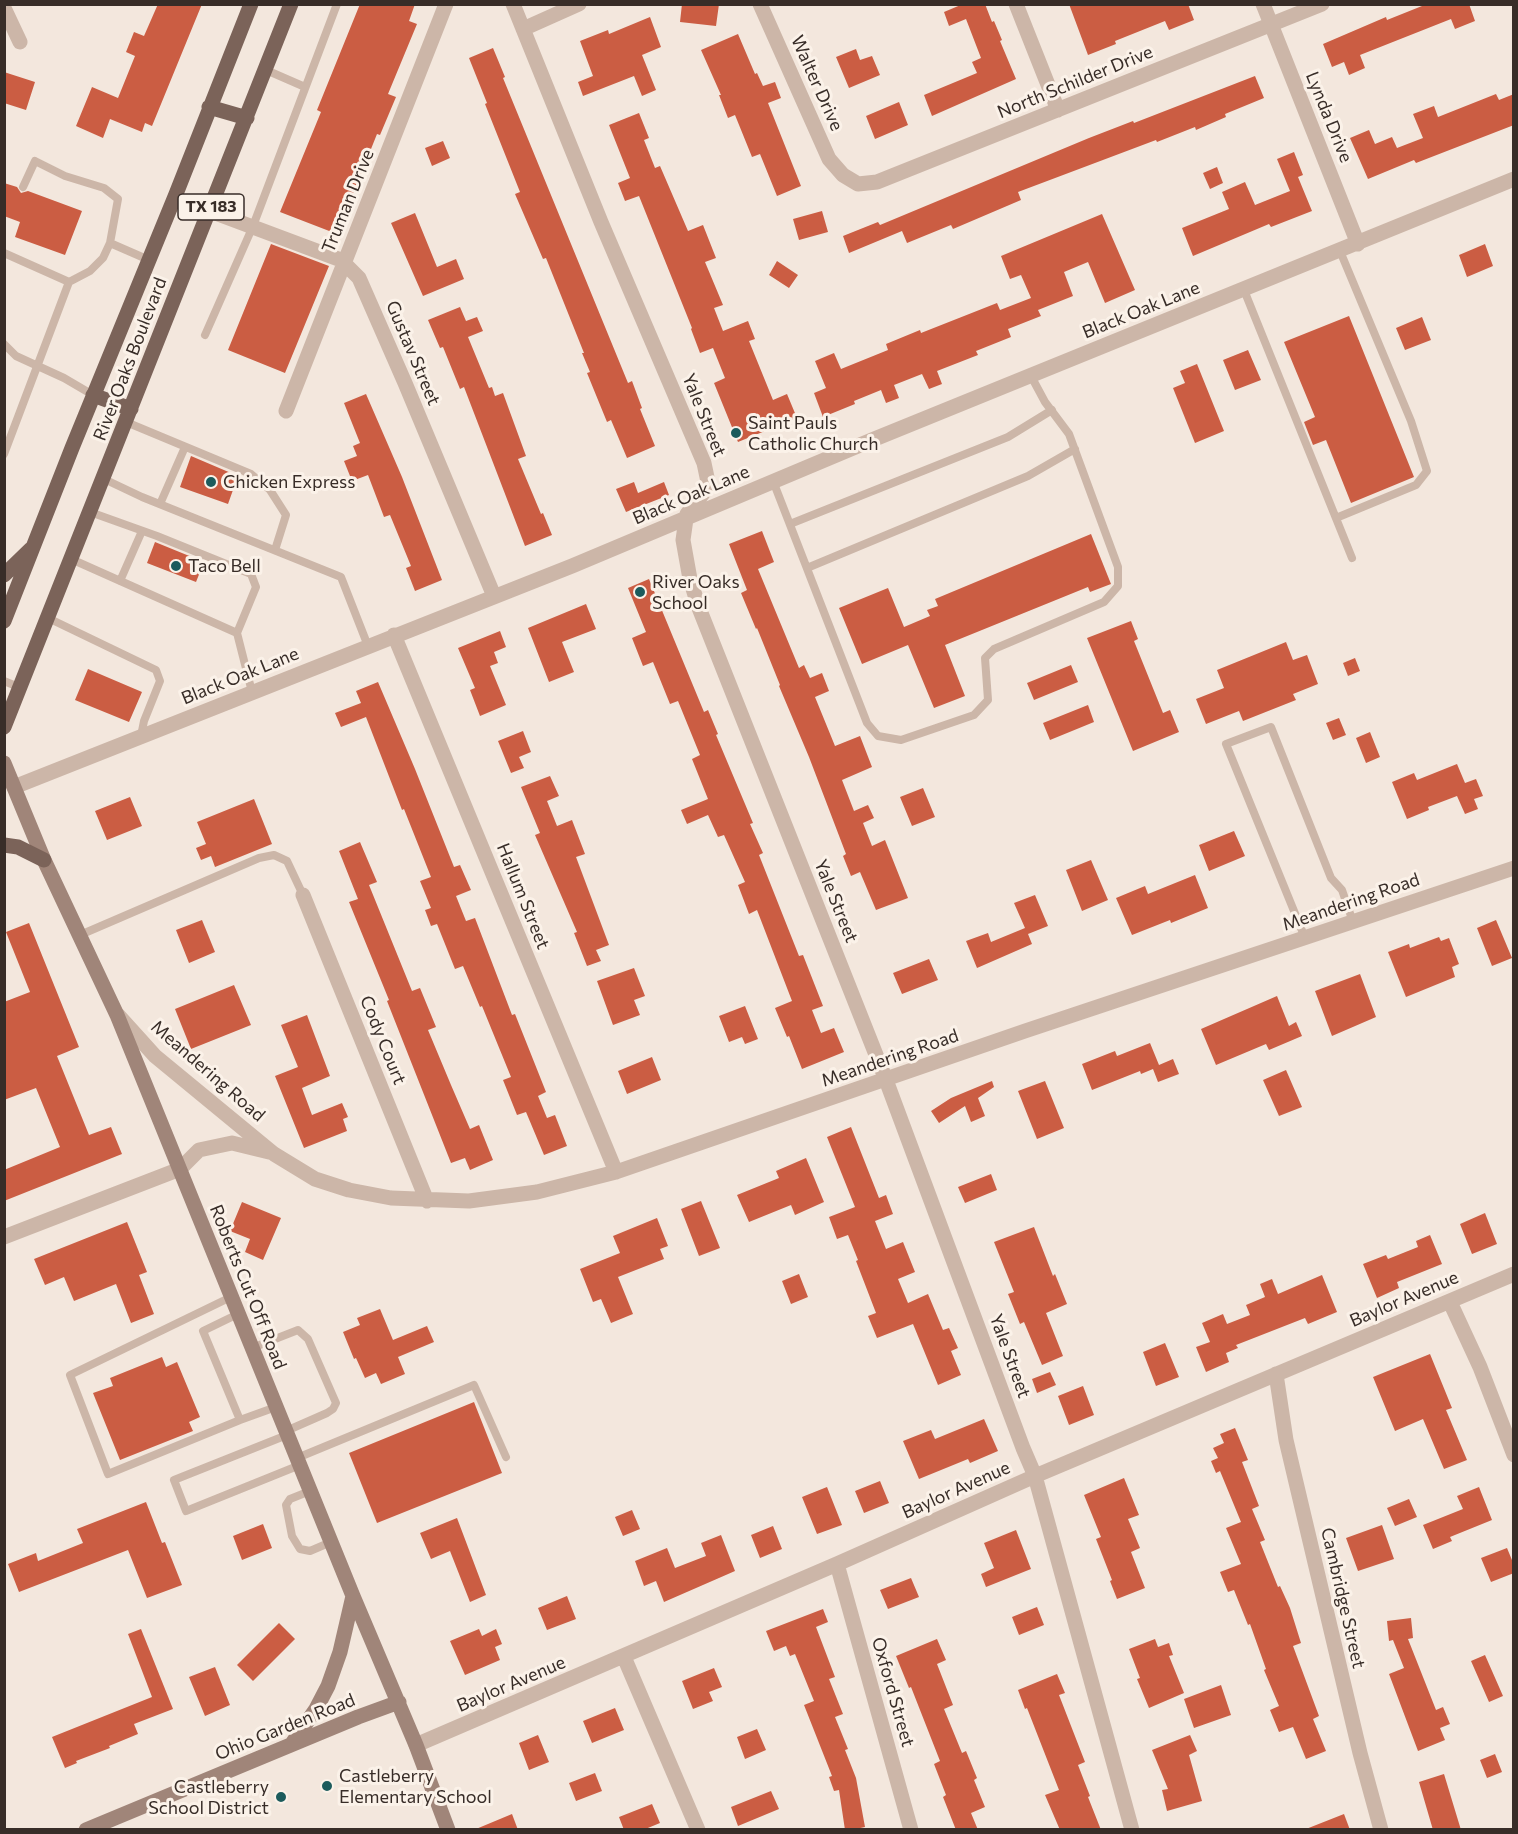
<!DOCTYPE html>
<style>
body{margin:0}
#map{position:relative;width:1518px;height:1834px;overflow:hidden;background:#f3e7dd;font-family:Commissioner,sans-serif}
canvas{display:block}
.frame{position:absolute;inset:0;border:6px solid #382d28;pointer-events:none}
</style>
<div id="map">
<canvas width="1518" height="1834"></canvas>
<div class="frame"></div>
</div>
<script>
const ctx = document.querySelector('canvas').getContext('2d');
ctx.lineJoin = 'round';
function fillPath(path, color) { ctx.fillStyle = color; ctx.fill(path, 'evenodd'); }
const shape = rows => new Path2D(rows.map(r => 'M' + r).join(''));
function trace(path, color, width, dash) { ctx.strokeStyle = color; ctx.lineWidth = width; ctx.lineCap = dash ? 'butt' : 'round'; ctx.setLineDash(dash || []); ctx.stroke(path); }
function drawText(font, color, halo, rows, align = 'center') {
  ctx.font = font + ' Commissioner,sans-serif'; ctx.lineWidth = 6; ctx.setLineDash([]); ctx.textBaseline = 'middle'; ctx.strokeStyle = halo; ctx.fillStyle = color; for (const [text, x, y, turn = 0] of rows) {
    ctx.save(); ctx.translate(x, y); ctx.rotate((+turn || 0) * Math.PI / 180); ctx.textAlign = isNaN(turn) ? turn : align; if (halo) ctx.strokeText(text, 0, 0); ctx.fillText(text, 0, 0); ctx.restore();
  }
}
const building = shape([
 [158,4,202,4,152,126,145,123,142,132,110,119,103,138,76,126,92,87,118,98,135,56,126,52,134,32,144,36],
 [360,4,415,4,409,21,417,24,388,94,396,97,380,135,377,134,337,234,280,212,321,112,317,110],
 [682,4,719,4,716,26,680,22],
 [963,4,985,4,992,22,994,21,1002,40,1000,41,1016,79,932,116,924,95,977,73,972,62,981,58,966,19,949,26,944,12],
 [1069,4,1188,4,1194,20,1169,30,1165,21,1115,41,1116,44,1088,55],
 [1427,4,1469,4,1475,21,1455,29,1451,19,1360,55,1365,68,1349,75,1344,62,1332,67,1323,44,1386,17,1387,20],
 [650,17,661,47,642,55,656,90,642,96,634,76,583,96,578,82,593,76,580,41,608,30,609,34],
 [738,34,755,74,757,73,763,86,775,82,781,98,768,103,801,186,777,196,760,154,752,157,735,115,728,118,719,95,721,95,701,50],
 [493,48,505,77,503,78,628,383,632,381,642,408,640,409,655,446,627,458,611,420,607,422,587,373,590,372,582,353,584,353,546,258,543,259,515,194,520,192,485,104,487,103,469,58],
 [856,49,860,60,872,56,880,75,849,88,836,57],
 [4,72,35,82,26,110,4,103],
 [1255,76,1264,98,1225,114,1226,117,1196,130,1195,127,1157,142,1156,140,1018,192,1021,200,953,229,951,225,907,243,902,231,849,253,843,236,878,222,880,225,1089,138,1133,121,1134,123],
 [1496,94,1499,100,1514,94,1514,125,1416,163,1414,160,1368,179,1350,138,1369,130,1375,144,1392,137,1397,148,1423,138,1413,114,1434,106,1438,117],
 [899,102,908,125,875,139,866,116],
 [639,113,649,138,644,140,655,168,660,166,688,231,703,225,716,258,705,262,723,305,714,308,723,331,748,321,755,339,749,341,773,400,787,394,797,418,738,442,714,383,725,378,713,348,700,353,691,329,692,328,639,196,625,201,618,183,630,178,609,125],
 [443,141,450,158,432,166,425,148],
 [1294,152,1303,175,1298,177,1312,211,1271,227,1269,224,1193,256,1182,228,1229,209,1222,192,1245,182,1255,205,1290,191,1277,159],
 [1217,167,1223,183,1210,189,1203,173],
 [4,183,17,187,21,193,28,191,82,211,65,255,15,237,20,222,4,216],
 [822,211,828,232,799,240,793,219],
 [415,213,437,267,456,259,464,279,423,296,391,223],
 [1102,214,1135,290,1105,303,1088,262,1064,272,1073,296,1038,310,1041,316,1008,329,1011,337,976,351,978,355,937,371,942,384,929,389,922,374,894,385,899,398,886,403,881,390,854,401,855,404,823,417,814,393,826,388,815,361,834,353,841,369,888,350,886,344,920,330,921,333,997,303,1000,310,1031,298,1021,275,1010,279,1001,256],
 [271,244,329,266,285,373,228,350],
 [1485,244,1493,266,1467,277,1459,255],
 [777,261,798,275,789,288,769,275],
 [460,307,466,321,477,317,483,331,468,337,489,388,492,387,495,396,503,393,526,456,518,459,541,514,543,513,552,535,525,546,464,387,460,389,443,347,440,348,428,320],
 [1349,316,1414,477,1351,503,1326,440,1313,445,1304,422,1315,417,1284,342],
 [1422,317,1431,340,1405,350,1396,328],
 [1248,350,1261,380,1235,390,1223,360],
 [1197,364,1224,431,1195,443,1173,388,1185,383,1180,371],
 [366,394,402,477,442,580,415,591,406,568,411,566,390,515,384,517,368,475,352,481,344,461,357,456,353,446,360,443,344,403],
 [191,456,238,476,228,504,180,487],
 [634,482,638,493,664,482,669,495,626,512,616,489],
 [762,531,774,562,758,569,799,668,804,665,810,678,822,673,829,691,815,697,835,746,860,736,872,767,842,780,854,811,868,805,874,818,863,823,872,846,885,840,908,898,876,910,860,872,851,876,843,856,846,854,809,757,779,686,780,685,757,628,756,629,741,593,747,590,729,544],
 [1091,534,1111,584,1090,592,1088,587,945,645,965,696,934,708,908,645,862,664,839,608,888,588,904,627,930,616,927,610,938,606,935,599],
 [155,542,204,562,196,582,147,563],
 [649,579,704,712,708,710,718,734,716,735,753,823,750,824,763,853,759,855,799,956,803,955,823,1006,812,1010,821,1033,834,1028,844,1052,802,1069,789,1036,787,1037,775,1008,792,1001,757,910,749,914,738,885,745,882,724,835,718,837,708,815,687,824,681,810,708,799,692,759,700,755,678,701,670,704,653,662,643,666,632,638,646,632,628,588],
 [586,604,596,629,562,642,574,672,549,682,528,628],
 [1131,621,1138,639,1134,641,1163,713,1170,710,1179,732,1133,751,1087,638],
 [500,631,506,647,494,652,498,663,490,666,506,705,480,716,470,690,475,688,458,648],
 [1286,642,1293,660,1307,655,1318,684,1293,694,1296,700,1243,721,1239,711,1206,724,1196,699,1224,688,1217,670],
 [1355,658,1360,671,1348,676,1343,663],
 [1071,665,1078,682,1034,700,1027,683],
 [88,669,142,692,129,722,75,700],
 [378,682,415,769,454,867,460,865,471,890,456,896,466,921,475,918,512,1015,515,1014,546,1092,538,1096,547,1118,555,1115,567,1146,544,1155,526,1112,517,1115,503,1080,511,1077,482,1006,480,1007,463,966,455,969,437,924,431,926,425,910,431,908,420,881,431,877,404,809,402,810,366,717,341,727,335,713,361,703,356,691],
 [1088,705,1094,722,1050,740,1043,723],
 [1339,718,1346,735,1333,740,1326,723],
 [523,731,531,752,519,757,524,768,511,773,498,741],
 [1370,732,1380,757,1366,763,1356,738],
 [1457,764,1465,783,1476,779,1483,796,1474,799,1478,809,1465,814,1457,796,1428,807,1429,810,1407,819,1392,782,1414,773,1417,780],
 [550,776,559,796,547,801,557,826,572,820,585,854,576,857,609,945,596,950,601,961,587,966,574,933,577,932,535,835,540,833,521,787],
 [923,788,935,817,912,826,900,797],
 [130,797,142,826,107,840,95,811],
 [254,799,272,844,215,867,211,856,201,860,196,848,206,844,197,822],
 [1234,831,1245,856,1209,871,1199,845],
 [360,842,377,882,369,885,412,991,420,988,436,1027,428,1030,451,1085,470,1129,479,1125,493,1160,470,1170,465,1158,451,1163,387,1001,389,1000,349,902,358,899,339,851],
 [1091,860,1108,900,1082,911,1066,870],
 [1195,875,1208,908,1171,923,1170,920,1132,935,1116,898,1145,886,1148,894],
 [1035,895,1048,926,1028,934,1032,944,977,968,966,941,988,933,991,942,1025,928,1014,903],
 [202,920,215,952,189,963,176,930],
 [1496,920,1512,958,1492,966,1477,928],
 [29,923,79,1047,57,1056,89,1135,111,1127,122,1154,4,1201,4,1170,60,1147,36,1088,4,1100,4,1002,30,992,6,932],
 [1439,937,1441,941,1449,938,1459,964,1452,967,1455,977,1406,997,1388,952,1409,944,1410,948],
 [929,959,938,980,902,994,893,973],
 [634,968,645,996,634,1000,640,1015,613,1025,597,981],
 [1360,974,1376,1017,1332,1036,1315,991],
 [234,985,251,1025,191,1049,175,1009],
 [1277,996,1289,1026,1296,1022,1302,1036,1269,1050,1266,1044,1216,1065,1201,1029],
 [745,1006,758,1039,745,1044,742,1037,729,1042,719,1016],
 [307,1015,330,1076,302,1088,312,1115,342,1103,348,1117,343,1119,347,1131,304,1148,275,1076,298,1067,281,1025],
 [1150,1043,1159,1065,1173,1059,1179,1074,1158,1082,1153,1069,1141,1074,1140,1071,1092,1090,1082,1064,1115,1051,1117,1056],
 [652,1057,661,1080,627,1094,618,1071],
 [1286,1070,1302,1107,1279,1116,1263,1080],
 [992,1081,994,1087,978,1098,985,1116,971,1122,965,1106,939,1123,931,1111,951,1098],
 [1045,1081,1064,1128,1037,1139,1018,1091],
 [851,1127,879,1198,886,1195,893,1214,875,1221,886,1249,903,1242,915,1272,898,1279,908,1303,928,1294,943,1330,949,1328,958,1348,951,1351,961,1375,938,1385,913,1324,877,1338,868,1316,876,1313,856,1261,858,1260,848,1235,837,1239,829,1217,855,1207,827,1137],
 [806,1158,824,1202,795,1215,791,1205,749,1222,737,1195,779,1178,776,1171],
 [991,1174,997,1190,965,1203,958,1187],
 [701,1201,720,1248,699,1256,681,1209],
 [242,1202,281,1218,263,1260,245,1252,250,1239,230,1231],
 [1485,1213,1497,1244,1472,1254,1460,1224],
 [657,1218,668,1246,660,1249,664,1259,618,1277,633,1314,611,1323,601,1299,593,1302,580,1269,620,1253,613,1236],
 [127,1222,147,1272,139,1275,154,1314,131,1323,116,1284,74,1301,64,1277,45,1285,34,1259],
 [1034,1227,1053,1276,1055,1274,1067,1304,1046,1313,1063,1356,1042,1365,1024,1322,1020,1324,1008,1294,1014,1292,994,1242],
 [1430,1235,1442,1264,1397,1282,1399,1288,1377,1298,1363,1264,1386,1255,1388,1259,1418,1247,1416,1241],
 [799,1274,808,1297,791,1304,782,1281],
 [1322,1275,1337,1312,1308,1324,1305,1318,1236,1345,1238,1348,1226,1353,1229,1362,1206,1372,1196,1347,1210,1342,1202,1323,1223,1314,1227,1324,1250,1315,1246,1305,1265,1297,1260,1284,1272,1279,1278,1294],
 [380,1309,393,1340,427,1326,434,1342,398,1357,405,1374,381,1384,376,1373,365,1378,356,1358,354,1359,343,1332,360,1325,357,1318],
 [1165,1343,1179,1377,1156,1386,1143,1352],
 [1430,1354,1452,1408,1446,1410,1467,1460,1444,1469,1423,1419,1395,1431,1373,1377],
 [162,1357,166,1367,177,1362,200,1417,189,1422,193,1431,120,1460,93,1393,113,1386,110,1378],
 [1050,1372,1056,1385,1037,1393,1032,1379],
 [1083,1386,1094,1415,1069,1425,1058,1396],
 [474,1402,502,1473,377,1523,349,1453],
 [984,1419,998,1451,970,1463,968,1459,919,1479,903,1441,931,1430,935,1439],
 [1235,1428,1248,1460,1242,1462,1259,1506,1252,1509,1265,1540,1260,1542,1278,1587,1280,1586,1290,1608,1301,1643,1293,1646,1319,1716,1313,1719,1326,1751,1306,1759,1293,1727,1279,1732,1270,1710,1279,1706,1264,1670,1266,1669,1250,1624,1248,1625,1234,1590,1228,1592,1220,1572,1241,1564,1226,1528,1241,1522,1220,1471,1216,1473,1211,1461,1218,1458,1213,1448,1224,1443,1220,1434],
 [1124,1478,1139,1515,1128,1519,1140,1548,1131,1552,1145,1588,1117,1599,1110,1581,1112,1580,1096,1539,1101,1537,1084,1495],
 [880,1481,889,1503,864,1513,855,1491],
 [827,1487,842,1525,817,1534,802,1497],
 [1479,1487,1492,1520,1450,1537,1452,1541,1433,1549,1423,1525,1463,1509,1457,1496],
 [1409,1499,1417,1517,1395,1526,1387,1508],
 [146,1502,162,1543,165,1542,182,1585,147,1598,128,1550,19,1592,8,1564,36,1553,38,1561,83,1543,77,1529],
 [632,1510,640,1529,623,1536,615,1517],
 [457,1518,486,1595,470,1602,450,1551,431,1559,420,1533],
 [263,1524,272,1548,242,1560,233,1536],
 [1382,1525,1394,1559,1358,1571,1346,1538],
 [773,1526,782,1549,760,1558,751,1535],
 [1016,1530,1031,1569,986,1587,981,1574,994,1568,984,1543],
 [721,1535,735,1571,664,1602,656,1581,644,1586,635,1561,667,1548,675,1568,706,1556,701,1543],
 [1507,1548,1514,1565,1514,1573,1491,1582,1481,1558],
 [911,1578,919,1597,888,1609,880,1590],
 [567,1596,576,1619,547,1630,538,1608],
 [1037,1607,1044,1625,1019,1635,1012,1617],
 [823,1609,828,1622,816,1627,835,1677,829,1679,843,1714,835,1717,848,1749,845,1750,856,1778,865,1827,851,1830,845,1830,839,1790,834,1791,829,1777,832,1776,804,1705,814,1701,795,1654,790,1656,786,1646,774,1651,766,1631],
 [1411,1618,1413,1638,1408,1639,1436,1710,1443,1707,1450,1724,1440,1728,1445,1740,1418,1751,1389,1674,1404,1668,1393,1640,1389,1641,1387,1621],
 [279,1623,295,1639,253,1681,237,1665],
 [141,1629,173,1709,134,1724,138,1734,109,1746,110,1748,76,1761,77,1763,65,1768,52,1737,152,1697,128,1634],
 [479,1629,482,1636,496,1629,502,1644,495,1647,500,1660,465,1675,450,1641],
 [937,1639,946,1660,937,1664,953,1705,944,1709,962,1753,966,1751,977,1778,974,1780,985,1807,971,1813,978,1830,956,1830,943,1797,946,1795,934,1764,940,1761,911,1687,909,1688,896,1656],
 [1155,1639,1158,1647,1169,1643,1173,1655,1169,1656,1184,1693,1149,1708,1137,1679,1140,1678,1129,1649],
 [1485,1655,1503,1696,1489,1702,1471,1661],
 [215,1667,230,1705,205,1716,189,1677],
 [714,1668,722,1687,709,1692,713,1701,693,1709,682,1681],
 [1057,1674,1065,1693,1059,1695,1085,1762,1078,1765,1090,1796,1088,1797,1101,1830,1060,1830,1045,1795,1059,1790,1027,1708,1025,1709,1018,1690],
 [1221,1685,1231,1715,1194,1728,1184,1699],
 [615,1708,624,1730,592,1743,583,1721],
 [757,1729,766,1750,745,1759,737,1737],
 [538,1735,549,1762,529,1770,519,1743],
 [1190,1735,1197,1751,1189,1755,1202,1801,1167,1811,1162,1790,1168,1789,1152,1750],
 [1495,1754,1502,1772,1487,1778,1480,1760],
 [595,1773,602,1791,576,1801,569,1783],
 [1444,1774,1461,1830,1433,1830,1419,1782],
 [771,1791,779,1809,738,1826,731,1807],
 [652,1804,660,1823,643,1830,624,1830,619,1817],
 [512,1814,518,1830,476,1830,476,1829],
 [1344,1814,1350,1830,1306,1830,1306,1829]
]);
const lane = shape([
 [266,70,305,87],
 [23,187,35,161,65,176,104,188,118,199,110,243],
 [4,253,69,282,90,271,103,258,110,243,149,260],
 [1244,290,1352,558],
 [205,335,253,226,337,4],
 [4,344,16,356,64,378,93,395],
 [126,422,251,474,270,490,286,515,275,550],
 [4,454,69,282],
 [104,479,142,497,341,577,368,646],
 [773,481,867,723,878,736,901,740,974,715,988,700,985,658,994,649,1104,602,1118,586,1118,567,1069,434,1045,402,1031,376],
 [160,504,185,447],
 [90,512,157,536,251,574,256,587,237,633],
 [1336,518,1416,485,1427,471,1411,421,1340,251],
 [790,524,1008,437,1052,410],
 [71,559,237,633,252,692],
 [807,568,1028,476,1075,449],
 [120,581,142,531],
 [48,618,156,670,160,681,144,721,141,736],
 [4,681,21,688],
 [80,935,259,858,274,855,287,861,303,895],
 [1305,938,1226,744,1271,727,1331,878,1342,890,1353,922],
 [231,1297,70,1375,108,1474,240,1420,276,1407],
 [238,1314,203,1331,240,1420],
 [252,1348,298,1330,308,1339,336,1403,333,1409,327,1413,286,1431],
 [287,1435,174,1480,186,1511,300,1465],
 [297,1458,474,1385,506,1457],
 [310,1491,290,1499,286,1505,292,1536,300,1549,310,1551,331,1542]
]);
const street = shape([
 [513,4,601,222,704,463,708,482,705,491,687,514,686,519,683,540,690,579,699,608,886,1080,1023,1448,1035,1476,1132,1830],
 [760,4,829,159,843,175,858,184,877,182,1322,4],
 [1016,4,1058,110],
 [1263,4,1358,244],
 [4,8,20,42],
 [523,29,579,4],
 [210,211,341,260,359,278,405,383,494,596],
 [286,411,446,4],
 [394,635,616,1172],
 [14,787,572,566,872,440,1514,179],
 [303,895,427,1201],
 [118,1015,155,1056,274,1154,315,1179,349,1190,391,1198,469,1201,537,1192,616,1172,1025,1031,1514,868],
 [4,1237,180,1169,199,1150,232,1143,269,1152],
 [1450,1302,1480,1367,1514,1455],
 [1276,1374,1286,1440,1360,1753,1381,1830],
 [837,1564,911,1830],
 [624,1657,698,1830],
 [416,1745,837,1564,1035,1476,1514,1274]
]);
const secondary = shape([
 [4,763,44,860,117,1015,353,1596,416,1745,448,1830],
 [291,1745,316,1709,328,1686,340,1652,353,1596],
 [86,1830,358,1717,399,1702]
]);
const primary = shape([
 [209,107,247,118],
 [93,395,131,409],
 [4,575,31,549],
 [4,621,72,448,176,194,251,4],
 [4,727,291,4],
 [4,845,18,847,44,860]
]);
const markers = [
 [736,433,6,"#1c5b5c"],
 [211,482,6,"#1c5b5c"],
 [176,566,6,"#1c5b5c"],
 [640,592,6,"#1c5b5c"],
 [327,1786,6,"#1c5b5c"],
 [281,1797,6,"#1c5b5c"]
];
const shields = [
 [211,207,66]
];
const shieldNames = [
 ["TX 183",211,207]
];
const streetNames = [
 ["North Schilder Drive",1075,82,-22],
 ["Walter Drive",817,83,66],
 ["Lynda Drive",1329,117,68],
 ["Truman Drive",348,201,-68],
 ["Black Oak Lane",1141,310,-22],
 ["Gustav Street",413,353,67],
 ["River Oaks Boulevard",130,359,-69],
 ["Yale Street",704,415,68],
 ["Black Oak Lane",691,495,-23],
 ["Black Oak Lane",240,676,-22],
 ["Hallum Street",523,896,68],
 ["Yale Street",836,901,68],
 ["Meandering Road",1351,902,-19],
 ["Cody Court",383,1040,68],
 ["Meandering Road",890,1058,-19],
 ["Meandering Road",208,1071,41],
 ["Roberts Cut Off Road",248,1287,68],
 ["Baylor Avenue",1404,1299,-23],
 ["Yale Street",1010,1356,70],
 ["Baylor Avenue",956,1490,-24],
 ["Cambridge Street",1343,1598,77],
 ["Baylor Avenue",511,1684,-23],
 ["Oxford Street",893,1692,74],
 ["Ohio Garden Road",285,1727,-22]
];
const poiNames = [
 ["Saint Pauls",748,423],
 ["Catholic Church",748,444],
 ["Chicken Express",223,482],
 ["Taco Bell",188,566],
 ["River Oaks",652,582],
 ["School",652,603],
 ["Castleberry",339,1776],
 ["Elementary School",339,1797],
 ["Castleberry",269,1787,"right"],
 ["School District",269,1808,"right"]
];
fillPath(building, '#cb5d43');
trace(lane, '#ccb6a8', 8);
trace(street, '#ccb6a8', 15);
trace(secondary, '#a08579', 15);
trace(primary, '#7b6359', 15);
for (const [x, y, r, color] of markers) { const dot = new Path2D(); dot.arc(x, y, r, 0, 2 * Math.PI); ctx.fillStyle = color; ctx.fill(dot); trace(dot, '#fbf2e9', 2); }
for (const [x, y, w] of shields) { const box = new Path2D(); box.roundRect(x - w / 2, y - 13, w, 26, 4.5); ctx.fillStyle = '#fbf2e9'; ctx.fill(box); trace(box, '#382d28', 1.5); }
drawText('bold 16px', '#382d28', null, shieldNames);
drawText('18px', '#382d28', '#fbf2e9', streetNames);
drawText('18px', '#382d28', '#fbf2e9', poiNames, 'left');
</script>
